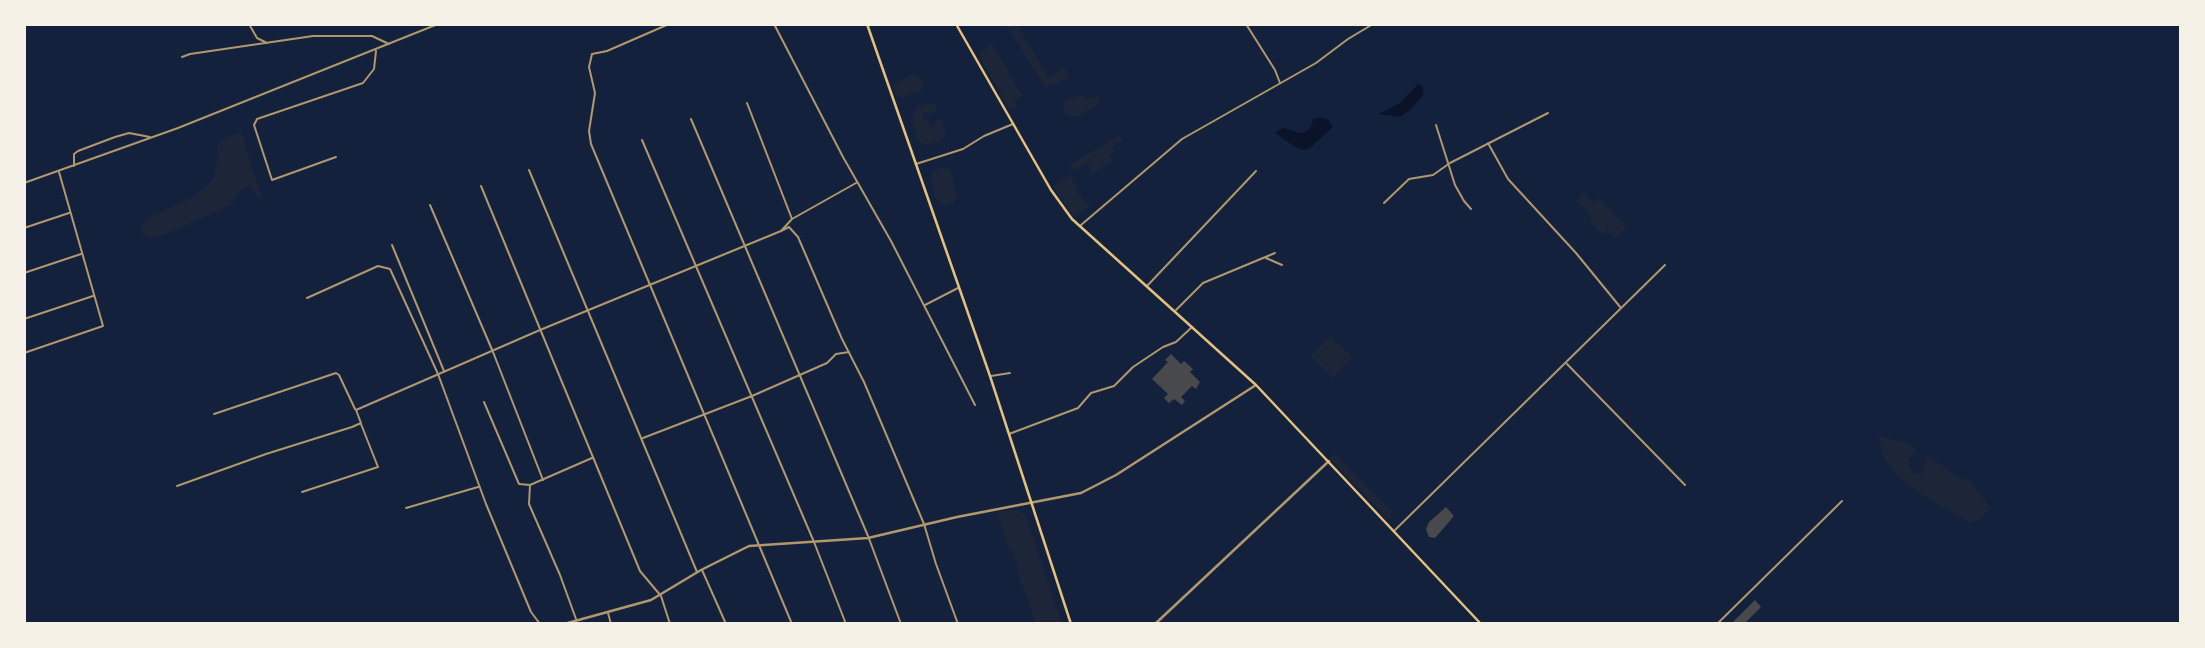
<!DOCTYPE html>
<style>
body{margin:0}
#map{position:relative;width:2205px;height:648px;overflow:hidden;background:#14213d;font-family:"DejaVu Sans",sans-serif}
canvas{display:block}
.frame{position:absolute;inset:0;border:26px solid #f6f1e7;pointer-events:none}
</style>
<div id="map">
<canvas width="2205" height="648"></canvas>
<div class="frame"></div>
</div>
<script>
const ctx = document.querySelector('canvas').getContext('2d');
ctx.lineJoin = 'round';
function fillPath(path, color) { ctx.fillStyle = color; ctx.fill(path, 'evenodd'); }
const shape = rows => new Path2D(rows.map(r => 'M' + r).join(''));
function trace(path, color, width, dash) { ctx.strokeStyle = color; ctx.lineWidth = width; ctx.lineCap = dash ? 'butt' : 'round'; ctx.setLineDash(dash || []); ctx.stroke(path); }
const green = shape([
 [1006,25,1018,25,1048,77,1065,68,1068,73,1067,78,1053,86,1051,84,1045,87],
 [993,44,1022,96,1014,100,1017,106,1014,107,1009,108,1006,104,979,56,983,50],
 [915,74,921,77,923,86,921,91,902,98,895,95,893,89,895,82],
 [1080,94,1086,99,1092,99,1099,94,1100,100,1095,106,1079,116,1067,116,1062,107,1065,102],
 [929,103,936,105,937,109,933,114,925,112,921,118,927,120,932,129,935,127,936,121,941,119,946,135,937,143,925,145,917,139,912,120,916,107],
 [241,132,262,197,258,198,249,185,235,195,233,204,164,235,150,238,144,236,140,230,142,224,148,218,191,198,207,185,213,179,216,168,218,145,224,138],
 [1120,135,1123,140,1112,146,1115,151,1111,155,1112,161,1094,173,1088,172,1091,169,1087,163,1072,171,1069,165],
 [939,167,948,168,951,172,957,196,954,203,942,205,935,198,931,174],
 [1070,175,1083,200,1090,206,1074,217,1052,186],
 [1584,193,1593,202,1599,197,1627,226,1615,238,1607,230,1603,234,1589,221,1592,218,1576,201],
 [1331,336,1352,357,1333,378,1310,356],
 [1879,436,1912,444,1917,451,1909,459,1909,467,1916,475,1921,473,1928,457,1932,457,1955,476,1969,481,1991,508,1980,519,1971,523,1930,500,1905,483,1892,470,1882,454],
 [1335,453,1392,511,1389,520,1329,458],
 [1019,510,1026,516,1062,623,1036,623,1017,571,1019,569,1013,551,1010,551,998,517,1000,511]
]);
const water = shape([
 [1418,84,1422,86,1424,94,1410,110,1400,117,1378,114,1400,103],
 [1320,117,1329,120,1333,127,1310,148,1304,150,1297,148,1275,133,1283,128,1300,133,1305,132,1311,127,1313,119]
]);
const building = shape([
 [1171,354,1181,364,1184,361,1193,369,1190,372,1200,382,1196,389,1192,386,1181,397,1185,401,1182,405,1174,399,1169,403,1164,398,1168,394,1152,379,1168,362,1165,360],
 [1446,507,1454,516,1435,538,1429,537,1426,529,1429,522],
 [1755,600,1761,607,1744,624,1731,624]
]);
const minor = shape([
 [249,24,257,38,267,43],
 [669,24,607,51,592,54,589,67,595,93,589,131,591,144,792,624],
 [774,24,843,157,891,241,975,405],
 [1246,24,1275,70,1280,83],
 [182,57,190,54,313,36,372,36,389,44],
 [747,103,792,219,781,231,789,227,798,237,842,339,864,382,924,524,936,564,958,624],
 [691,119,868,536,901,624],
 [1436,125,1455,185,1464,201,1471,209],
 [642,140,814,542,846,624],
 [1488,143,1508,179,1576,253,1621,308],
 [336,157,272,180,254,125,257,119,363,83,374,69,376,51],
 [916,164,963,149,984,136,1013,124],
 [74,166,74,154,78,151,115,137,129,133,150,137],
 [529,170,697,572],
 [24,183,178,128,438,24],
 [481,186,640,571,661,596,670,624],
 [1384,203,1409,179,1433,175,1450,163,1548,113],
 [430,205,493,352,543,480],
 [792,219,856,183],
 [1081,225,1182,139,1316,63,1348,39,1373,24],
 [24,228,69,213],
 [392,245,444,371],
 [1266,258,1282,265],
 [24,273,81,254],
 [1147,286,1256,171],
 [307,298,378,266,390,269,438,374,486,504,531,612,540,624],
 [925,305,958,288],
 [1176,310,1203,283,1275,253],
 [24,319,93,296],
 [24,353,103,326,59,172],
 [1567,364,1685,485],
 [991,376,1010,373],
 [484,402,519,484,530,485,529,504,560,575,576,619],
 [214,414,336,373,339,375,355,409],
 [1009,434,1078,408,1091,393,1114,386,1133,367,1163,347,1176,342,1192,327],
 [643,438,752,396,827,363,836,354,849,352],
 [530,485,592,458],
 [177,486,266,454,352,427,361,423,356,410,540,330,781,231],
 [302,492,378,467,361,424],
 [406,508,478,487],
 [1395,530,1665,265],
 [702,570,726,624],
 [608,613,611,624],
 [1717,624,1842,501]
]);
const tertiary = shape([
 [564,624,651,600,701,570,749,546,868,538,957,517,1081,493,1116,475,1256,385],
 [1155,624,1329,461]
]);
const secondary = shape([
 [956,24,1051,190,1072,219,1256,385,1481,624]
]);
const primary = shape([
 [867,24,990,376,1071,624]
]);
fillPath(green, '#1d2539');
fillPath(water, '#0b132b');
fillPath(building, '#48494c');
trace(minor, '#b1986c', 2);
trace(tertiary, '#b1986c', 2.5);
trace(secondary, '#e5c07b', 2.5);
trace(primary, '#e5c07b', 2.5);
</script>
